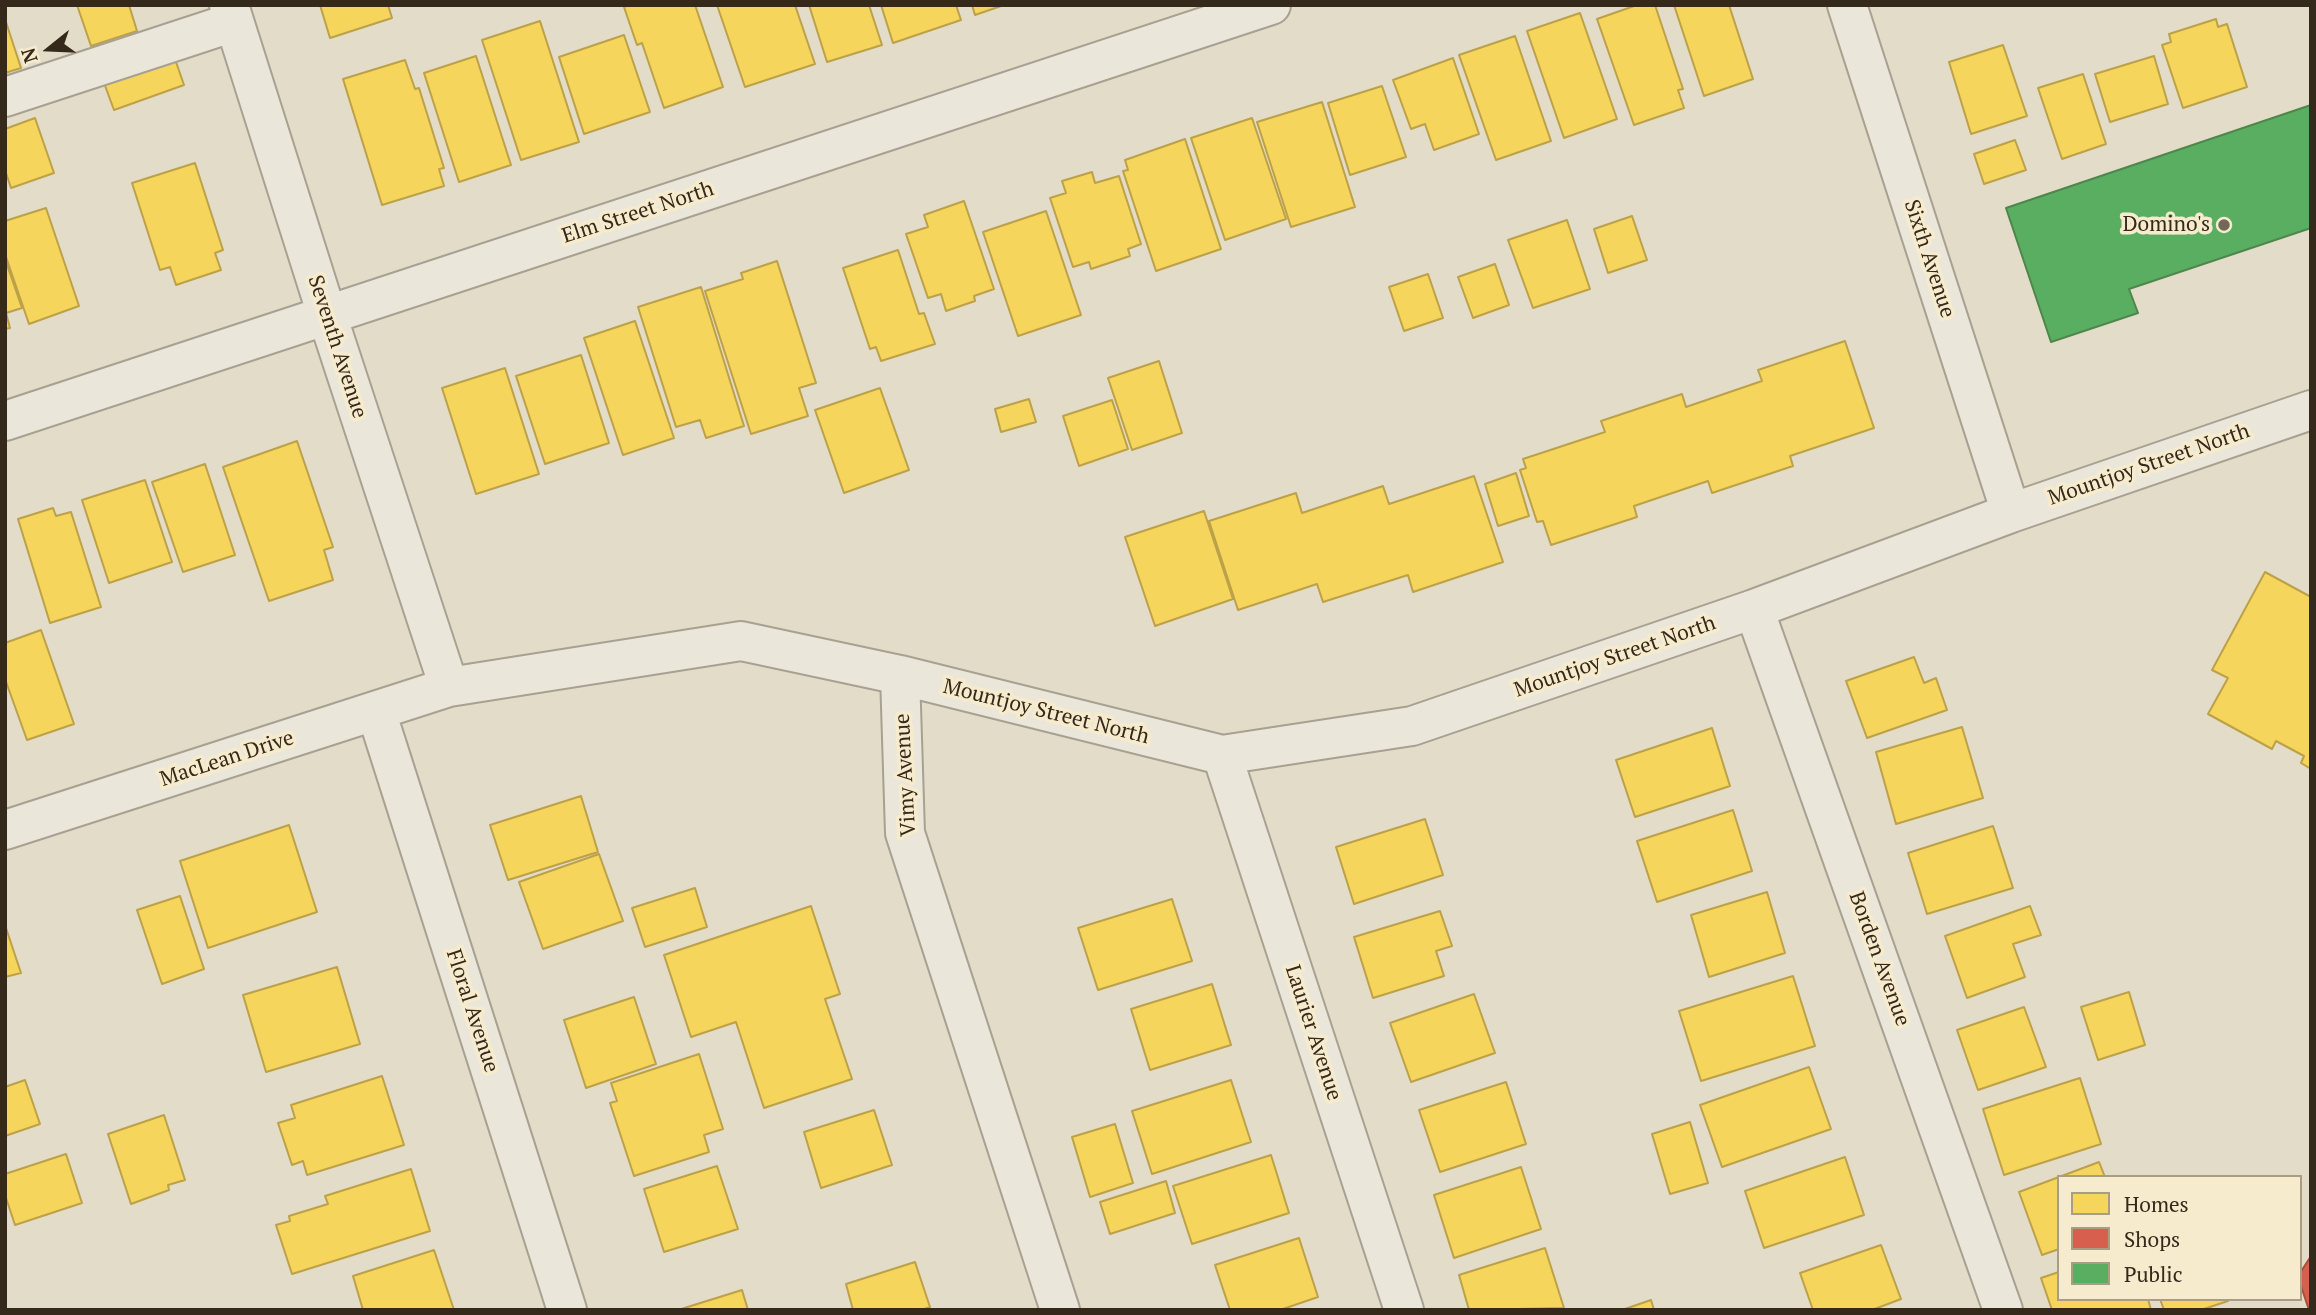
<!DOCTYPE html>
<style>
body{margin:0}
#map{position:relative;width:2316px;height:1315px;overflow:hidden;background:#e3dcc8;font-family:"PT Serif",serif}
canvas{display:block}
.frame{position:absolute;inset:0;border:7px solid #35291b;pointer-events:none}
.legend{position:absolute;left:2057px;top:1175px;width:245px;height:126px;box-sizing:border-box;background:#f6ebcd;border:2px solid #a99d86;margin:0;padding:9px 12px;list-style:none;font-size:21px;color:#35291b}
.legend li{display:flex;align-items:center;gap:14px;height:35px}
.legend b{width:35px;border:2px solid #a99d86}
.north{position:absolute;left:14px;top:14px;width:70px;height:70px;-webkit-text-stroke:5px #f6ebcd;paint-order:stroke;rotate:252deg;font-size:19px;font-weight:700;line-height:28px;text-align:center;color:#35291b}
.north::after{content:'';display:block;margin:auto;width:24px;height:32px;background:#35291b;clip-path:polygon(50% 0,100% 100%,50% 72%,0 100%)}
</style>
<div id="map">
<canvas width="2316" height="1315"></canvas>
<div class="frame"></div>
<ul class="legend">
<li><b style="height:19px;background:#f6d55c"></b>Homes</li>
<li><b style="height:19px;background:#d6604d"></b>Shops</li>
<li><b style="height:19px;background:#5aae61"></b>Public</li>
</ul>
<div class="north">N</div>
</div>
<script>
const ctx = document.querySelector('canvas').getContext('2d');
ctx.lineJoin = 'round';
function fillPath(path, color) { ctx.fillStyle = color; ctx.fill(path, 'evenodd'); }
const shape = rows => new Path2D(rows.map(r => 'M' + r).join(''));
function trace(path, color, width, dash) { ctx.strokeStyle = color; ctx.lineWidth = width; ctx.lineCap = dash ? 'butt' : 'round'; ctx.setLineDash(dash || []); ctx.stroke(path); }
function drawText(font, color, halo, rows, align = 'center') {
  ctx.font = font + ' "PT Serif",serif'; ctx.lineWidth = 7; ctx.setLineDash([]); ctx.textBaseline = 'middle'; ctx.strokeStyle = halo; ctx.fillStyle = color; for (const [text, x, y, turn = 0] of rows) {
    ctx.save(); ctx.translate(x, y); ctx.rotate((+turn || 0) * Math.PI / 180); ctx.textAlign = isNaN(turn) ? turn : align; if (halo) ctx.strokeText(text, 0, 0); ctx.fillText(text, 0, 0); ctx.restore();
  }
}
const homes = shape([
 [77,5,129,5,137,31,91,46,77,5],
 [320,5,388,5,392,18,330,38,320,5],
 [629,5,695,5,723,87,664,108,642,43,637,45,624,7,629,5],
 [717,5,795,5,815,64,745,87,717,5],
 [809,5,869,5,882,45,827,62,809,5],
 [881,5,956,5,961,20,893,43,881,5],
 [972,5,1004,5,975,15,972,5],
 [1637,5,1655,5,1683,89,1678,90,1684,108,1634,125,1597,19,1637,5],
 [1674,5,1729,5,1753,79,1704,96,1674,5],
 [1580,13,1617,119,1564,138,1527,31,1580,13],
 [5,19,21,68,5,73,5,19],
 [2216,19,2218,27,2227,24,2247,87,2183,108,2162,45,2171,42,2169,34,2216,19],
 [540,21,579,142,521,160,482,40,540,21],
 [624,35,650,112,584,134,559,57,624,35],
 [1515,36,1551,141,1496,160,1459,55,1515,36],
 [2003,45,2027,116,1971,134,1949,62,2003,45],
 [476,56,511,165,459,182,424,73,476,56],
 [2154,56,2168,104,2110,122,2095,74,2154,56],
 [1453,58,1479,134,1434,150,1425,124,1411,129,1393,80,1453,58],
 [175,59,184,85,114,110,104,83,175,59],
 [405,60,415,89,419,88,444,168,439,169,444,186,382,205,343,79,405,60],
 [2083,74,2106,144,2062,159,2038,88,2083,74],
 [1382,86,1406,157,1350,175,1328,103,1382,86],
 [1322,102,1355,207,1291,227,1257,122,1322,102],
 [35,118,54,173,11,188,5,170,5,129,35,118],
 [1252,118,1286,219,1225,240,1191,138,1252,118],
 [1185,139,1221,249,1156,271,1123,171,1128,170,1125,160,1185,139],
 [2015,140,2026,170,1984,184,1974,154,2015,140],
 [195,163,223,250,215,253,221,270,176,285,170,267,160,270,132,183,195,163],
 [1092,172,1095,183,1119,176,1141,244,1128,249,1130,256,1091,269,1089,262,1073,267,1050,198,1066,193,1062,181,1092,172],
 [964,201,994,289,974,296,975,301,946,311,941,294,928,298,906,234,928,227,924,215,964,201],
 [46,208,79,306,29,324,5,254,5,221,46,208],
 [1046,211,1081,315,1018,336,983,232,1046,211],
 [1632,216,1647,260,1608,273,1594,229,1632,216],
 [1567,220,1590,289,1533,308,1508,240,1567,220],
 [898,250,919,314,924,313,935,344,881,361,876,347,870,349,843,268,898,250],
 [5,259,22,308,6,313,10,328,5,329,5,259],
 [777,261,816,383,799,388,808,416,751,434,705,291,743,279,741,273,777,261],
 [1495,264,1509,305,1473,318,1458,277,1495,264],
 [1428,274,1443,318,1404,331,1389,287,1428,274],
 [701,287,744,426,706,438,700,420,676,427,638,307,701,287],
 [635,321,674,438,623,455,584,338,635,321],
 [1845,341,1874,428,1790,456,1793,466,1712,493,1708,481,1634,506,1637,517,1551,545,1543,521,1537,522,1520,470,1526,468,1523,459,1605,432,1601,421,1682,394,1686,407,1762,381,1758,370,1845,341],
 [581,355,609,443,545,464,516,376,581,355],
 [1159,361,1182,433,1132,450,1108,378,1159,361],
 [505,368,539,474,476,494,442,388,505,368],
 [880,388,909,470,844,493,815,410,880,388],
 [1029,399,1036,422,1001,432,995,409,1029,399],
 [1112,400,1128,449,1079,466,1063,416,1112,400],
 [297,441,333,547,324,550,333,580,269,601,223,467,297,441],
 [205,464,235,555,183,572,152,482,205,464],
 [1516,473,1529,516,1498,526,1485,484,1516,473],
 [1474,476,1503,562,1413,592,1408,575,1323,602,1317,584,1238,610,1209,521,1296,493,1302,513,1383,486,1389,504,1474,476],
 [145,480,172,562,109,583,82,500,145,480],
 [53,508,56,516,71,512,101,607,50,623,18,519,53,508],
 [1204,511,1233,599,1155,626,1125,537,1204,511],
 [2265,572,2311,597,2311,769,2301,763,2304,756,2276,741,2272,749,2208,714,2228,678,2212,670,2265,572],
 [41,630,74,724,27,740,5,679,5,643,41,630],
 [1914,657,1924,683,1936,678,1947,710,1867,738,1846,681,1914,657],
 [1962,727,1983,798,1896,824,1876,752,1962,727],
 [1712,728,1730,786,1635,817,1616,760,1712,728],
 [581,796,598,852,508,880,490,825,581,796],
 [1733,810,1752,871,1657,902,1637,841,1733,810],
 [1425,819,1443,875,1354,904,1336,847,1425,819],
 [289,825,317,912,208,948,180,861,289,825],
 [1993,826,2013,888,1927,914,1908,853,1993,826],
 [599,854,623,921,543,949,519,882,599,854],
 [695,888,707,927,645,947,632,908,695,888],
 [1767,892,1785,953,1709,977,1691,915,1767,892],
 [180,896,204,969,162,984,137,910,180,896],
 [1172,899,1192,961,1098,990,1078,928,1172,899],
 [811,906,840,994,825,999,852,1079,764,1108,736,1022,691,1037,664,955,811,906],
 [2030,906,2041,935,2013,944,2025,977,1967,998,1945,936,2030,906],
 [1440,911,1452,946,1436,951,1444,976,1373,998,1354,937,1440,911],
 [5,925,21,973,5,977,5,925],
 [337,967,360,1044,266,1072,243,995,337,967],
 [1793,976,1815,1046,1701,1081,1679,1011,1793,976],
 [1212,984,1231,1045,1150,1070,1131,1009,1212,984],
 [2129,992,2145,1045,2098,1060,2081,1007,2129,992],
 [1474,994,1495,1053,1411,1082,1390,1023,1474,994],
 [634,997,656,1064,586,1088,564,1020,634,997],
 [2024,1007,2046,1067,1978,1090,1957,1030,2024,1007],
 [699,1054,723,1129,704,1135,709,1152,634,1176,610,1103,617,1101,611,1083,699,1054],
 [1809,1067,1831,1129,1722,1167,1700,1105,1809,1067],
 [382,1076,404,1145,307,1175,303,1161,292,1165,278,1123,295,1118,291,1105,382,1076],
 [2080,1078,2101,1144,2004,1175,1983,1109,2080,1078],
 [25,1080,40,1124,5,1136,5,1087,25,1080],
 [1231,1080,1251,1142,1152,1174,1132,1111,1231,1080],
 [1506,1082,1526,1144,1440,1172,1419,1110,1506,1082],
 [874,1110,892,1165,821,1188,804,1132,874,1110],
 [164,1115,185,1180,168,1185,169,1190,131,1204,108,1134,164,1115],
 [1690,1122,1708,1183,1670,1194,1652,1134,1690,1122],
 [1115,1124,1133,1183,1090,1197,1072,1137,1115,1124],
 [66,1154,82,1203,15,1225,5,1195,5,1174,66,1154],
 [1271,1155,1289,1213,1192,1244,1173,1186,1271,1155],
 [1845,1157,1864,1215,1764,1248,1745,1191,1845,1157],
 [2099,1162,2105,1177,2059,1177,2099,1162],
 [717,1166,738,1229,664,1252,644,1189,717,1166],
 [1521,1167,1541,1229,1454,1258,1434,1195,1521,1167],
 [411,1169,430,1231,292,1274,276,1225,290,1221,289,1216,328,1204,325,1196,411,1169],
 [2059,1177,2059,1249,2042,1255,2019,1192,2059,1177],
 [1166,1181,1175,1213,1110,1234,1100,1202,1166,1181],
 [1299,1238,1318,1297,1280,1310,1230,1310,1215,1265,1299,1238],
 [1881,1245,1901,1299,1872,1310,1813,1310,1800,1273,1881,1245],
 [1545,1248,1564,1308,1469,1310,1459,1275,1545,1248],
 [434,1250,454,1310,363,1310,353,1276,434,1250],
 [915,1262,930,1307,922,1310,853,1310,846,1284,915,1262],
 [2059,1272,2059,1299,2148,1299,2151,1310,2052,1310,2041,1278,2059,1272],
 [742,1290,748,1310,678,1310,742,1290],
 [2160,1299,2227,1299,2228,1301,2201,1310,2164,1310,2160,1299],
 [1651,1300,1654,1310,1622,1310,1651,1300]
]);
const shops = shape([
 [2311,1256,2311,1310,2309,1310,2300,1283,2300,1273,2311,1256]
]);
const public = shape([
 [2311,105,2311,228,2129,289,2138,313,2051,342,2006,208,2311,105]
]);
const minor = shape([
 [229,5,327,315,449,687],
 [1847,5,2011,513],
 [5,97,234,22],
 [5,421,1271,5],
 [1754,609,2003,1310],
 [900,675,905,833,1060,1310],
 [376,711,567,1310],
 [1222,755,1404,1310],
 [5,830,449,687,741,641,900,675,1222,755,1412,726,1754,609,2011,513,2311,410]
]);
const markers = [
 [2224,225,7,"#726858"]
];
const streetNames = [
 ["Elm Street North",638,213,-18],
 ["Sixth Avenue",1929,259,72],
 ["Seventh Avenue",337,347,72],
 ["Mountjoy Street North",2149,465,-19],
 ["Mountjoy Street North",1615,657,-19],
 ["Mountjoy Street North",1046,712,14],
 ["MacLean Drive",227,759,-18],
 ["Vimy Avenue",906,775,-93],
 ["Borden Avenue",1879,959,70],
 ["Floral Avenue",472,1011,72],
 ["Laurier Avenue",1313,1033,72]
];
const poiNames = [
 ["Domino's",2210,225]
];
fillPath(homes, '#f6d55c');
trace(homes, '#bca148', 2);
fillPath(shops, '#d6604d');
trace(shops, '#a6503e', 2);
fillPath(public, '#5aae61');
trace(public, '#4f864c', 2);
trace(minor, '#a8a192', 42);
trace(minor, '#ebe6da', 38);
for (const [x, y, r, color] of markers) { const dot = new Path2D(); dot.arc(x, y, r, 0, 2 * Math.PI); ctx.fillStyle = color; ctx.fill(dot); trace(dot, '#f6ebcd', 2.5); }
drawText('21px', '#35291b', '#f6ebcd', streetNames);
drawText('21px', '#35291b', '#f6ebcd', poiNames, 'right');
</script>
